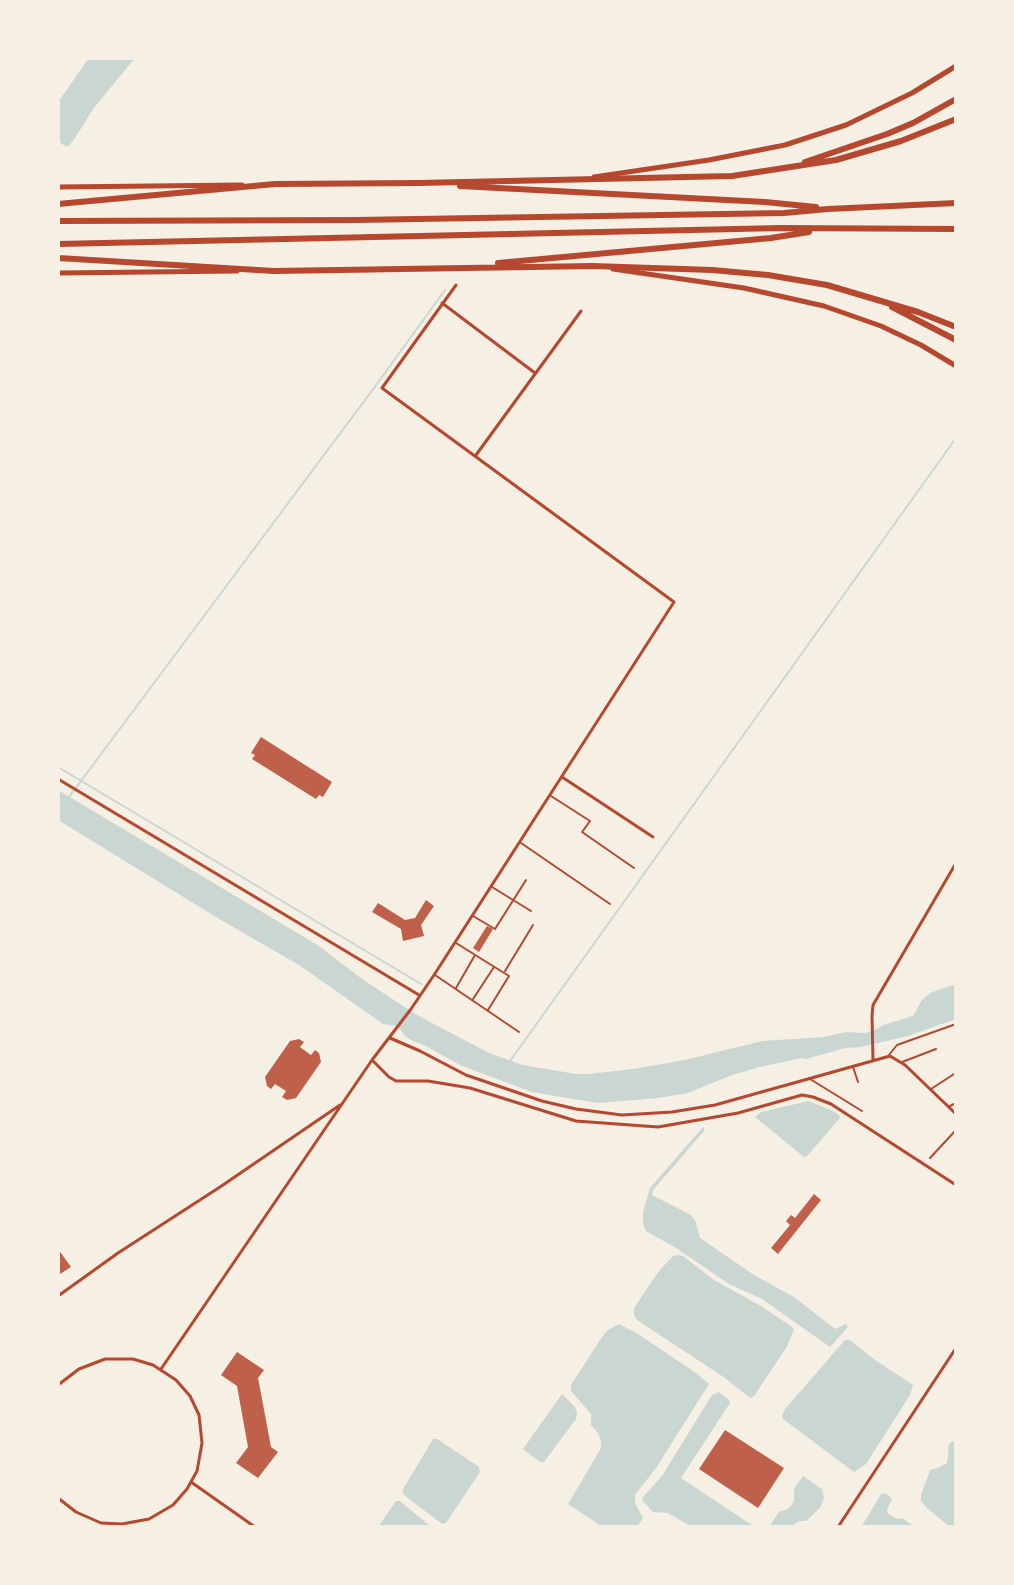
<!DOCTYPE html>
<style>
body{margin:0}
#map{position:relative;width:1014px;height:1585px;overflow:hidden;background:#f6efe4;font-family:"Nunito Sans",sans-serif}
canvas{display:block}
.frame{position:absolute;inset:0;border:60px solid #f6efe4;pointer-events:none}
</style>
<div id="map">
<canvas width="1014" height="1585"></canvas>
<div class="frame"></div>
</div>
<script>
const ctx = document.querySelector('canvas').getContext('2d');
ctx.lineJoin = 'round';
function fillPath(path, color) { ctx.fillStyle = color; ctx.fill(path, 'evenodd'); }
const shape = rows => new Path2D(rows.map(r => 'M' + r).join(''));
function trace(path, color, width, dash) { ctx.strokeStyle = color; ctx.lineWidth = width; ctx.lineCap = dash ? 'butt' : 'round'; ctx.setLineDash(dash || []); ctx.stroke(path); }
const water = shape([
 [89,58,135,58,93,109,75,138,69,146,65,146,58,141,58,102],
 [58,790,319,946,362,979,415,1014,489,1053,523,1065,576,1074,589,1074,633,1069,685,1060,762,1041,824,1037,847,1032,865,1033,877,1029,883,1025,913,1016,922,1000,930,993,956,984,956,1019,908,1036,861,1047,845,1048,806,1059,802,1058,760,1067,732,1075,688,1093,658,1098,597,1103,532,1092,462,1066,424,1045,413,1041,406,1037,397,1026,383,1024,299,965,221,920,58,820],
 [808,1101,831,1110,839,1115,840,1118,807,1156,804,1157,755,1117,761,1112],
 [703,1127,705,1130,653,1190,652,1195,691,1215,695,1220,700,1238,754,1275,794,1297,835,1329,846,1324,848,1327,830,1347,762,1299,729,1284,676,1248,646,1231,643,1224,643,1212,650,1188],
 [678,1255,683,1256,714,1280,761,1306,792,1327,794,1330,786,1348,754,1396,750,1398,725,1378,637,1320,634,1315,634,1308,659,1271,673,1256],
 [619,1324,638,1334,696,1373,709,1384,656,1468,635,1495,635,1503,643,1518,637,1527,603,1527,568,1504,601,1448,601,1441,598,1433,591,1425,591,1414,571,1391,571,1385,602,1337,608,1330],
 [845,1340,850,1340,875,1360,913,1385,910,1395,866,1464,854,1472,783,1419,782,1416,785,1409],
 [719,1392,729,1400,730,1403,681,1478,755,1527,692,1527,668,1513,653,1512,642,1500,643,1497,662,1476,712,1395],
 [562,1394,574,1406,577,1412,576,1419,544,1462,540,1462,523,1449],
 [433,1439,437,1439,479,1467,480,1472,446,1523,442,1524,404,1495,402,1491],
 [956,1439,956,1527,950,1527,927,1508,921,1501,921,1495,930,1470,938,1468,947,1463,949,1444],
 [803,1476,822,1489,824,1498,820,1508,806,1521,799,1521,790,1527,769,1527,779,1512,788,1509,792,1505,794,1500,794,1489],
 [882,1493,887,1494,892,1499,887,1510,888,1514,897,1519,902,1518,915,1527,861,1527],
 [396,1501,400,1501,431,1527,378,1527]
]);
const stream = shape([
 [58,767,421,984],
 [69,797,374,388,445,290],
 [510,1061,956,438]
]);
const building = shape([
 [261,737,332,782,323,797,319,795,316,799,252,759,255,755,251,753],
 [426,900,434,906,421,925,424,936,403,941,401,929,372,912,378,903,405,920,415,918],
 [487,926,493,929,479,952,473,948],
 [299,1039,304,1042,300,1047,311,1055,315,1050,319,1053,321,1062,296,1098,287,1100,282,1097,286,1091,275,1084,271,1089,267,1086,265,1077,290,1041],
 [814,1194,821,1200,778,1254,771,1248,790,1225,786,1221,791,1215,795,1218],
 [58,1249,71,1267,60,1274,58,1272],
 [237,1352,264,1370,258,1378,271,1447,278,1452,258,1478,236,1463,248,1447,237,1386,221,1375],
 [725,1430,784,1468,758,1508,699,1469]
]);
const service = shape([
 [551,796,590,821,582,832,634,868],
 [521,843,610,904],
 [492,887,531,911],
 [473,916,495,929,526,880],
 [456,943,509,976,488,1010],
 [505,971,533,925],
 [435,975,519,1032],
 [456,988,475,955],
 [473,999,494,967],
 [889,1055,897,1045,956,1024],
 [902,1062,936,1049],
 [853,1067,858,1082],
 [810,1079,862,1111],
 [931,1089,954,1074],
 [950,1106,956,1103],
 [930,1158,956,1130]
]);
const minor = shape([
 [442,303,535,373],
 [476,455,581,311],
 [562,777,653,837],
 [58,779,419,995],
 [390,1038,420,1051,466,1075,542,1101,576,1109,622,1115,672,1112,715,1105,890,1056,905,1065,956,1114],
 [372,1060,389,1077,396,1081,428,1081,470,1088,576,1121,658,1127,738,1113,802,1095,813,1097,831,1104,956,1185],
 [873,1060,872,1016,873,1005,956,863],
 [58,1296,118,1253,220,1187,340,1105],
 [161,1369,372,1060,411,1009,434,975,674,602,382,388,456,285],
 [58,1385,79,1369,105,1359,133,1359,153,1365,176,1380,190,1396,199,1415,202,1443,197,1471,187,1489,173,1505,149,1519,122,1524,101,1523,76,1512,58,1498],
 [191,1482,255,1527],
 [838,1527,956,1348]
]);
const secondary = shape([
 [594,177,709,160,785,145,846,125,912,93,956,66],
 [58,187,242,185],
 [613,269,744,288,824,306,881,326,921,345,956,366],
 [58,273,237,271]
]);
const motorway = shape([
 [805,162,887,134,913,123,956,99],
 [460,186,765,202,816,207],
 [58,204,275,184,418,183,732,176,836,160,901,141,956,119],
 [58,221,356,220,784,213,828,209,956,203],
 [58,244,781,228,956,229],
 [58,258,274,271,593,266,712,270,768,275,827,285,918,312,956,327],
 [498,263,771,238,809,232],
 [892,307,956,340]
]);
fillPath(water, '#c9d6d2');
trace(stream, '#c9d6d2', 2);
fillPath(building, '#bf614a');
trace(service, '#b5482f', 2);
trace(minor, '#b5482f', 3);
trace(secondary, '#b5482f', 5);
trace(motorway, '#b5482f', 6);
</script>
